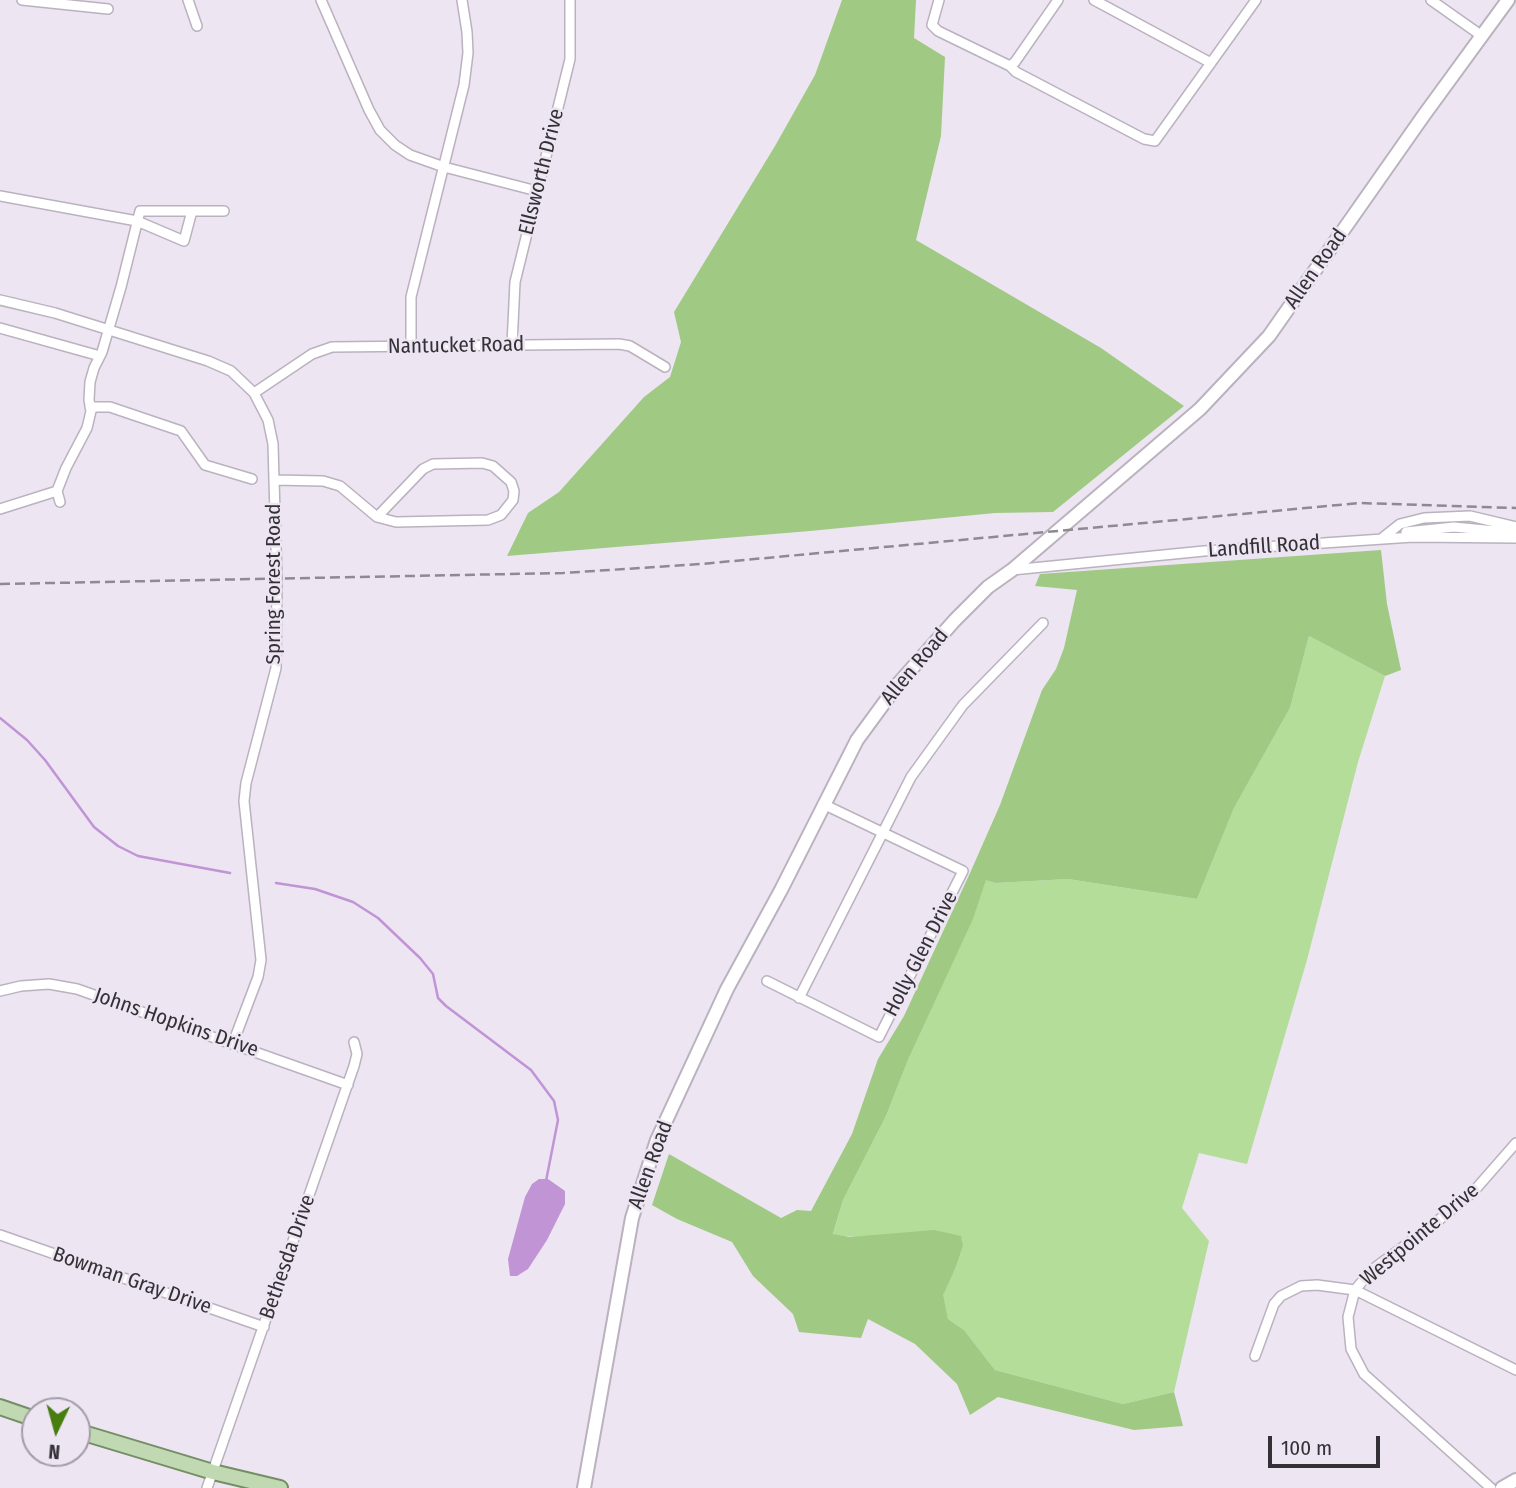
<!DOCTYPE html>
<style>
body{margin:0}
#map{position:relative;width:1516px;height:1488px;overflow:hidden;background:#ede5f2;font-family:"Fira Sans Condensed",sans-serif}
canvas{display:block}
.north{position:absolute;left:21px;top:1397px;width:70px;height:70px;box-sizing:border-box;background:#ede5f2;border:2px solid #a39da7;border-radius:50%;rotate:185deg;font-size:19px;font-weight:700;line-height:28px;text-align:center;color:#343136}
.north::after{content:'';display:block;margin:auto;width:24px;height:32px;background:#487d10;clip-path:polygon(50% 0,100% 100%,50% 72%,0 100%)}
.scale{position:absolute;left:1268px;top:1436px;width:112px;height:32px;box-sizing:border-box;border:4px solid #343136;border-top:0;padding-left:9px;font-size:21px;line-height:24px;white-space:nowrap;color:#343136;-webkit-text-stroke:5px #ede5f2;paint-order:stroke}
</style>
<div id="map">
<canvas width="1516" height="1488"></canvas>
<div class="north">N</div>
<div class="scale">100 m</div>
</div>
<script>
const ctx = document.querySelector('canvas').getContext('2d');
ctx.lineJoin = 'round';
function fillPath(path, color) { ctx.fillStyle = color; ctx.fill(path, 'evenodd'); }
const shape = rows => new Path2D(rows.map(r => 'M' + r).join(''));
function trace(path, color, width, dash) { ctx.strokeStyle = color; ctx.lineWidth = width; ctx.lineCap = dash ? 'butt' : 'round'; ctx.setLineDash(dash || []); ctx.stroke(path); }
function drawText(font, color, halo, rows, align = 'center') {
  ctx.font = font + ' "Fira Sans Condensed",sans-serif'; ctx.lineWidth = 5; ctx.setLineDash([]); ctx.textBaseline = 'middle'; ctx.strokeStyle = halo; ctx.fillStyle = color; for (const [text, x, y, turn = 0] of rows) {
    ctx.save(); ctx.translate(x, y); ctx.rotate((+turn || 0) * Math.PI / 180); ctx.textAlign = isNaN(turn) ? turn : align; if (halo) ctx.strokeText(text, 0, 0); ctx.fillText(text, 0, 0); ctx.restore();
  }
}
const green = shape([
 [1309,636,1385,676,1358,762,1307,960,1247,1164,1199,1153,1182,1208,1209,1241,1174,1392,1123,1404,995,1370,964,1330,948,1319,942,1295,956,1267,963,1246,833,1235,843,1200,886,1116,908,1060,973,918,986,879,996,883,1068,879,1197,899,1234,808,1290,708]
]);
const forest = shape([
 [842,0,916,0,914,38,945,57,941,136,916,240,1101,348,1184,406,1053,512,995,513,810,531,507,556,528,513,559,492,644,397,670,377,681,342,674,312,775,146,815,75],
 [1381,550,1387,604,1401,670,1385,676,1309,636,1290,708,1234,808,1197,899,1068,879,996,883,986,880,973,919,908,1060,886,1116,843,1200,833,1234,850,1237,934,1230,961,1236,963,1246,956,1267,943,1295,948,1319,964,1330,995,1370,1123,1404,1174,1392,1183,1426,1134,1430,998,1397,970,1415,957,1384,915,1344,868,1319,861,1338,799,1332,793,1314,753,1276,732,1242,677,1219,652,1205,669,1154,781,1218,797,1210,811,1211,852,1134,878,1059,904,1016,970,873,1000,805,1042,690,1056,669,1064,648,1077,590,1035,586,1040,574]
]);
const water = shape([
 [539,1179,548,1179,565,1191,565,1204,547,1240,528,1269,517,1276,510,1276,508,1259,525,1197,532,1184]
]);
const stream = shape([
 [0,718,27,740,45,760,94,827,118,846,138,856,230,873],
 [276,883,315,889,353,902,378,918,420,958,433,974,438,998,446,1006,531,1070,554,1101,558,1120,546,1181]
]);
const street = shape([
 [22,0,108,9],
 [188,0,197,26],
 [321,0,369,110,380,130,395,145,410,155,444,167,537,191],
 [939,0,932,25,938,31,1010,66,1015,62,1058,0],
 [1094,0,1211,63],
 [1431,0,1482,36],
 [1010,66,1016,72,1144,139,1155,141,1256,0],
 [0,196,137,221,184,241,192,211],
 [0,300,55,313,208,361,231,371,254,393,268,420,273,444,274,480,277,579,276,668,246,783,244,801,261,960,258,977,233,1043],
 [0,328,100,356],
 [512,345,515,282,570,59,570,0],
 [411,348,411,297,464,85,468,53,467,32,462,0],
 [254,393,312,354,332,347,619,344,630,346,665,367],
 [90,407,110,407,181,431,205,465,252,479],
 [274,480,323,481,340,486,377,517,396,522,488,520,501,515,513,500,514,491,511,482,493,466,482,463,433,464,423,469,377,517],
 [60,502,57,491,66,468,87,428,91,411,89,400,90,382,94,368,102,352,121,287,140,211,224,211],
 [0,509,57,491],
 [1406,532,1454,527,1516,533],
 [1381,539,1400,524,1424,518,1470,516,1516,527],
 [1012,570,1204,551,1413,537,1516,538],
 [767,981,879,1037,963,871,823,804],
 [0,991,21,986,49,984,77,989,348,1085],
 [799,998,911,777,963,705,1043,623],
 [0,1235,264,1327],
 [1255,1356,1274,1304,1281,1296,1301,1286,1317,1285,1355,1290,1516,1370],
 [207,1488,354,1066,357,1054,354,1042],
 [1491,1488,1364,1374,1351,1349,1348,1317,1355,1290,1365,1278,1377,1266,1434,1224,1474,1191,1516,1143]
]);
const secondary = shape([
 [584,1488,632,1218,657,1140,727,989,781,890,857,740,898,684,955,620,988,587,1012,570,1200,409,1269,336,1424,115,1508,0],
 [1502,1488,1516,1480]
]);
const primary = shape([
 [0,1407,35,1419],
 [77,1431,213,1472,280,1488]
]);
const rail = shape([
 [0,584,563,573,701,564,1360,503,1516,508]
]);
const streetNames = [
 ["Ellsworth Drive",542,172,-76],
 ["Allen Road",1316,269,-55],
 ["Nantucket Road",456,346,-1],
 ["Landfill Road",1264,547,-4],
 ["Spring Forest Road",274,584,-90],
 ["Allen Road",915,667,-50],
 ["Holly Glen Drive",921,954,-63],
 ["Johns Hopkins Drive",176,1023,19],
 ["Allen Road",651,1165,-70],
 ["Westpointe Drive",1420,1235,-40],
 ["Bethesda Drive",288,1257,-71],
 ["Bowman Gray Drive",132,1281,19]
];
fillPath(green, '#b4dd99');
fillPath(forest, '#a0c984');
fillPath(water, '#c094d5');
trace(stream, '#c094d5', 2.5);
trace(street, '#bab2be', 12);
trace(secondary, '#bab2be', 16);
trace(primary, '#758d65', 18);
trace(street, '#fff', 9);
trace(secondary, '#fff', 12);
trace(primary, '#c1d9b2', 14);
trace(rail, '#8e8992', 2.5, [10, 5]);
drawText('21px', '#343136', '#ede5f2', streetNames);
</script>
